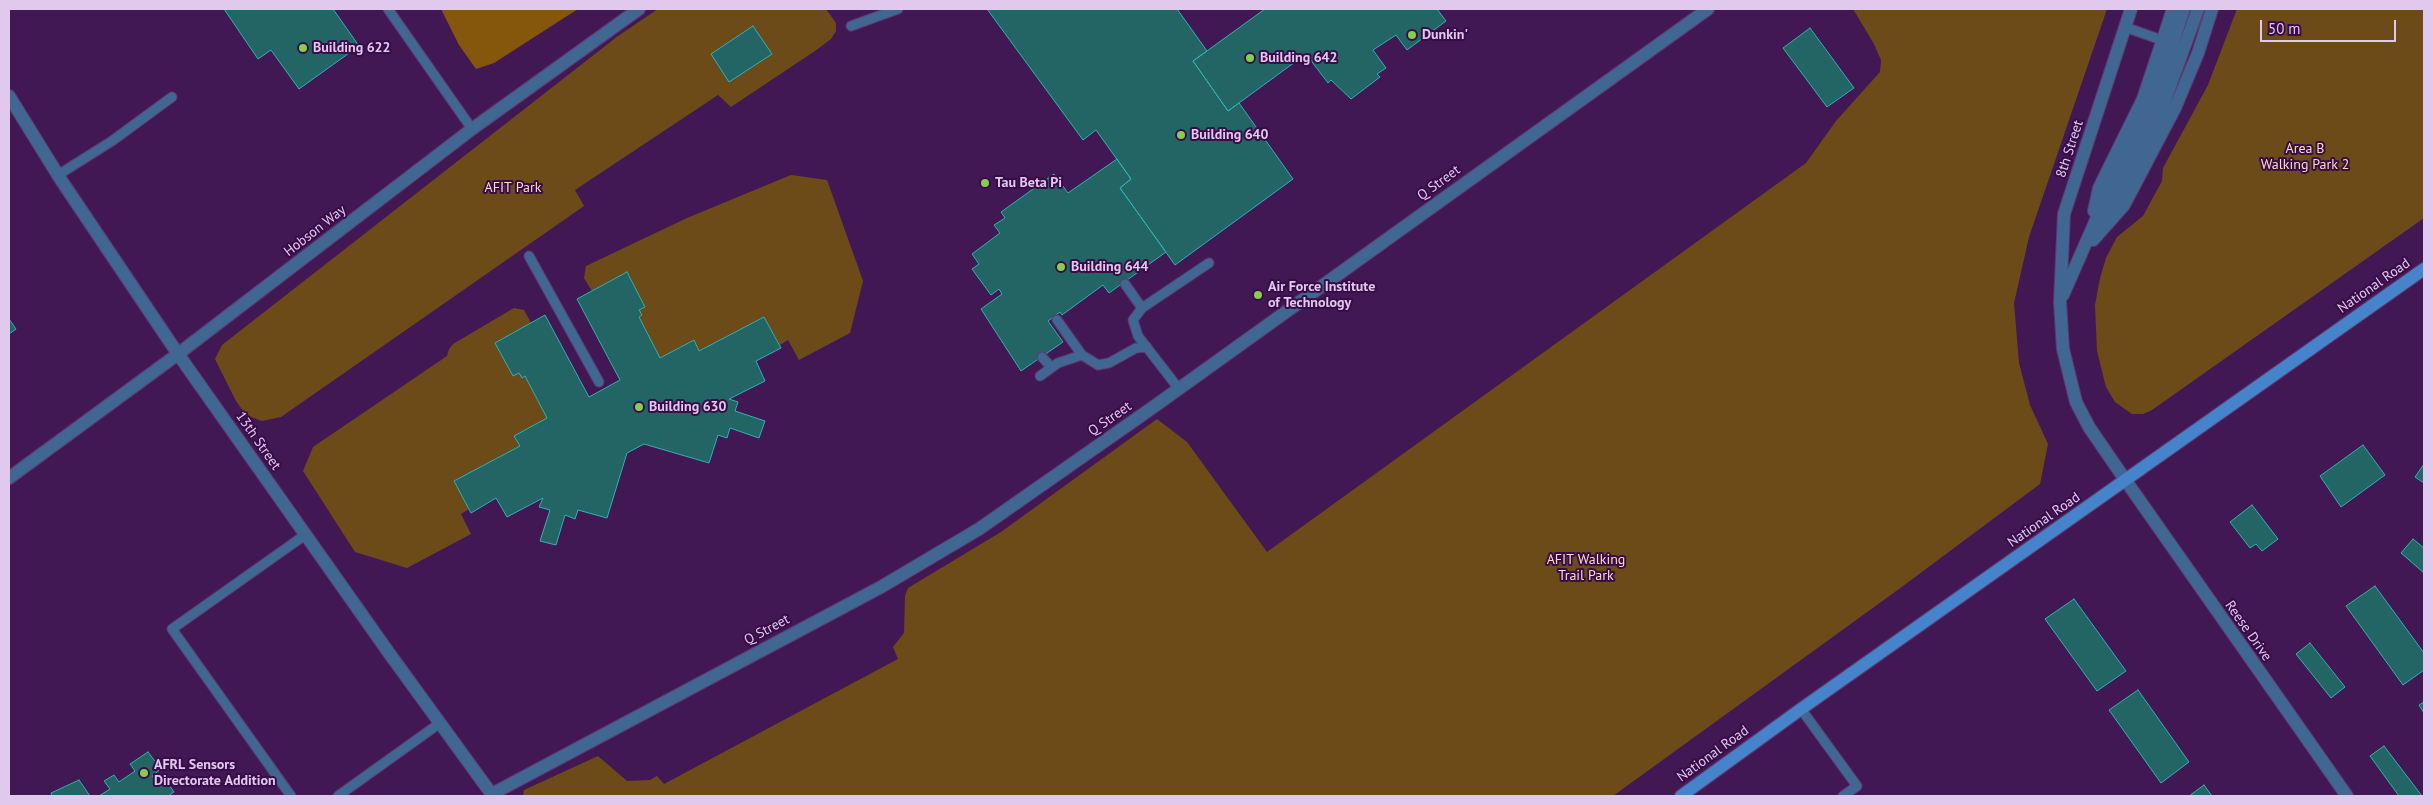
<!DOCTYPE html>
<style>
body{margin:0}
#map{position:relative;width:2433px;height:805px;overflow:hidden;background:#421854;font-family:"PT Sans",sans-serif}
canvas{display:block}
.frame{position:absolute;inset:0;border:10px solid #e0c9ed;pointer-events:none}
.scale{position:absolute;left:2260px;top:20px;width:136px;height:22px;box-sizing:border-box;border:2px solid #e0c9ed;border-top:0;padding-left:6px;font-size:15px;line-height:18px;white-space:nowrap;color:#e0c9ed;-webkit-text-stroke:4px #370c49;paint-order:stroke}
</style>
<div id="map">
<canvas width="2433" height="805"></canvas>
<div class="frame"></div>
<div class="scale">50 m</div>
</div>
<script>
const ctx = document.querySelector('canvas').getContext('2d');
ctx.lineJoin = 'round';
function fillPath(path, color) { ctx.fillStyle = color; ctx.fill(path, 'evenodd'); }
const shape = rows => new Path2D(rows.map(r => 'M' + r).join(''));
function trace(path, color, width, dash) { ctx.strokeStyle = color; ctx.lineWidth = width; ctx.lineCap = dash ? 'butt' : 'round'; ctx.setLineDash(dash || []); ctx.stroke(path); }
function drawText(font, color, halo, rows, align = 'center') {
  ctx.font = font + ' "PT Sans",sans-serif'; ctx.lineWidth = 4; ctx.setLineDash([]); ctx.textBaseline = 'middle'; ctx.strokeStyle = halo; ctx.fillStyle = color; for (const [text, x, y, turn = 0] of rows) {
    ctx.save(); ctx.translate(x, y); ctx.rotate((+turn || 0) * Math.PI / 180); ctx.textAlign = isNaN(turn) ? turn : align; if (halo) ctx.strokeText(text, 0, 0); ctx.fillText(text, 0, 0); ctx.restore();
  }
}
const green = shape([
 [658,9,826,9,836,23,836,31,831,39,815,51,731,107,718,95,575,190,584,206,281,417,262,421,246,415,236,401,215,359,222,345,618,36],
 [1853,9,2107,9,2029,237,2014,303,2019,363,2030,405,2048,444,2040,484,1899,589,1613,796,523,796,524,790,598,756,627,781,650,780,657,776,664,784,898,659,893,647,904,633,905,596,908,588,1001,532,1157,419,1187,442,1267,552,1806,163,1836,121,1880,72,1881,60,1874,44],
 [2237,9,2424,9,2424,218,2152,410,2143,414,2132,414,2115,402,2106,387,2097,351,2095,305,2100,278,2106,258,2117,237,2143,216,2162,181,2163,168,2208,85],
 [791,175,827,180,863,281,850,333,799,360,788,340,780,345,764,317,699,351,694,340,660,358,639,317,639,310,645,307,627,273,592,291,584,278,586,266,687,218],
 [514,308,524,310,531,323,495,343,513,376,519,373,522,378,525,376,547,418,514,436,520,446,454,481,469,509,461,514,471,534,407,568,355,552,303,471,313,447,447,356,449,349,453,344]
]);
const forest = shape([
 [441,9,578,9,494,63,476,69,459,45]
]);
const building = shape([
 [224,9,333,9,359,46,299,89,271,50,258,59,224,9],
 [987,9,1177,9,1207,51,1193,61,1228,111,1239,103,1293,179,1175,265,1120,188,1131,179,1096,130,1083,140,987,9],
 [1265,9,1437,9,1446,21,1407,50,1396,35,1373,50,1386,68,1377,74,1380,77,1351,99,1331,80,1328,83,1306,54,1228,111,1193,61,1265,9],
 [753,26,772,54,729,82,711,54,753,26],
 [1810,28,1854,88,1827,107,1783,48,1810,28],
 [1117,159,1131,179,1120,188,1166,252,1109,293,1103,285,1062,315,1060,312,1048,321,1063,342,1021,371,981,309,1002,294,999,289,991,295,972,269,979,264,972,254,1000,233,994,225,1005,218,1001,212,1054,174,1068,193,1117,159],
 [627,272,645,307,639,310,642,315,639,317,660,358,694,340,699,351,764,317,781,348,756,361,765,381,729,399,738,402,735,411,765,421,759,438,730,428,727,438,718,435,709,463,644,444,627,453,607,518,578,510,575,519,565,515,556,545,540,541,550,510,539,507,543,498,507,517,496,498,471,513,454,481,520,446,514,436,547,418,525,376,522,378,519,373,513,376,495,343,545,315,589,397,620,380,577,299,627,272],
 [9,319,16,329,9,334,9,319],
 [2363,445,2385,475,2341,507,2320,476,2363,445],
 [2424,464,2424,483,2415,477,2424,464],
 [2252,505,2278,539,2262,551,2256,544,2250,548,2230,522,2252,505],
 [2413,539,2424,548,2424,573,2401,553,2413,539],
 [2375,586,2424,653,2424,670,2403,685,2346,606,2375,586],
 [2074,599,2126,671,2097,691,2045,619,2074,599],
 [2310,643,2345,687,2331,698,2296,654,2310,643],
 [2138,690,2189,762,2161,783,2109,710,2138,690],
 [2424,702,2424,713,2419,705,2424,702],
 [2384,746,2422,796,2399,796,2370,756,2384,746],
 [148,752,161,769,152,776,160,787,167,782,174,792,168,796,99,796,110,789,104,781,114,775,119,782,135,771,130,764,148,752],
 [79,780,90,796,52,796,51,793,79,780],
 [2204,785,2212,796,2189,796,2204,785]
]);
const service = shape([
 [388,9,472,129],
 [851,26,898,9],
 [2125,27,2167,42],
 [58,175,112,141,172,97],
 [529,256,599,382],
 [1125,284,1142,308],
 [1057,320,1082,355,1098,365,1109,363,1136,348,1147,347],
 [1042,357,1051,367],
 [1040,376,1058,363,1082,355],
 [1179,389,1138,336,1133,320,1142,308,1209,263],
 [1801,709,1857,786,1843,796],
 [291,796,172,629,305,535],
 [338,796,440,723]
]);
const minor = shape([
 [9,96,61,180,178,354,389,653,493,796],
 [2126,481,2347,796],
 [492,794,881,587,979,529,1152,408,1708,9]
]);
const tertiary = shape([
 [2094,211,2099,188,2143,99,2173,9],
 [2105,218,2116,200,2164,103,2198,9],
 [2093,240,2124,205,2175,108,2198,53,2212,9],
 [2063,295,2106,197,2154,101,2184,9],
 [9,478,178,354,472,129,639,9],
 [2126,481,2089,427,2076,402,2063,349,2060,302,2064,214,2131,9]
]);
const secondary = shape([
 [1681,796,1801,709,2424,269]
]);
const markers = [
 [1412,35,5,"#87cf4b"],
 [303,48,5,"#87cf4b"],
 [1250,58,5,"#87cf4b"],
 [1181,135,5,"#87cf4b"],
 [985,183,5,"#87cf4b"],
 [1061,267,5,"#87cf4b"],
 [1258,295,5,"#87cf4b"],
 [639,407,5,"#87cf4b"],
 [144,773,5,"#87cf4b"]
];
const poiNames = [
 ["Dunkin'",1422,35],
 ["Building 622",313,48],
 ["Building 642",1260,58],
 ["Building 640",1191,135],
 ["Tau Beta Pi",995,183],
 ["Building 644",1071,267],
 ["Air Force Institute",1268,287],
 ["of Technology",1268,303],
 ["Building 630",649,407],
 ["AFRL Sensors",154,765],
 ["Directorate Addition",154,781]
];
const streetNames = [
 ["8th Street",2070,149,-72],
 ["Q Street",1439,183,-36],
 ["Hobson Way",315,231,-38],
 ["National Road",2374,286,-35],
 ["Q Street",1110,419,-35],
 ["13th Street",258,441,55],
 ["National Road",2044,520,-35],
 ["Q Street",767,630,-28],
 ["Reese Drive",2248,631,55],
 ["National Road",1713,754,-36]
];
const parkNames = [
 ["Area B",2305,149],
 ["Walking Park 2",2305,165],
 ["AFIT Park",513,188],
 ["AFIT Walking",1586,560],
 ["Trail Park",1586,576]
];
fillPath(green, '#6d4b19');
fillPath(forest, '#84570c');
fillPath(building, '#236564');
trace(building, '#2fb3b1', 1);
trace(service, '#5e3870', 11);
trace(minor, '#5e3870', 14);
trace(tertiary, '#5e3870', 14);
trace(secondary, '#5e3870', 14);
trace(service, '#406692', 9);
trace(minor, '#406692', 12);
trace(tertiary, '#406692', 12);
trace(secondary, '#4583ca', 12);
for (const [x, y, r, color] of markers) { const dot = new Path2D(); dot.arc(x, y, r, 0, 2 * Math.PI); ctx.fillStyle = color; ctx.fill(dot); trace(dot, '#370c49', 2); }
drawText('bold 14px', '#e0c9ed', '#370c49', poiNames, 'left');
drawText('14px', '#e0c9ed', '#370c49', streetNames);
drawText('14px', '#fedfb7', '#370c49', parkNames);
</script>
